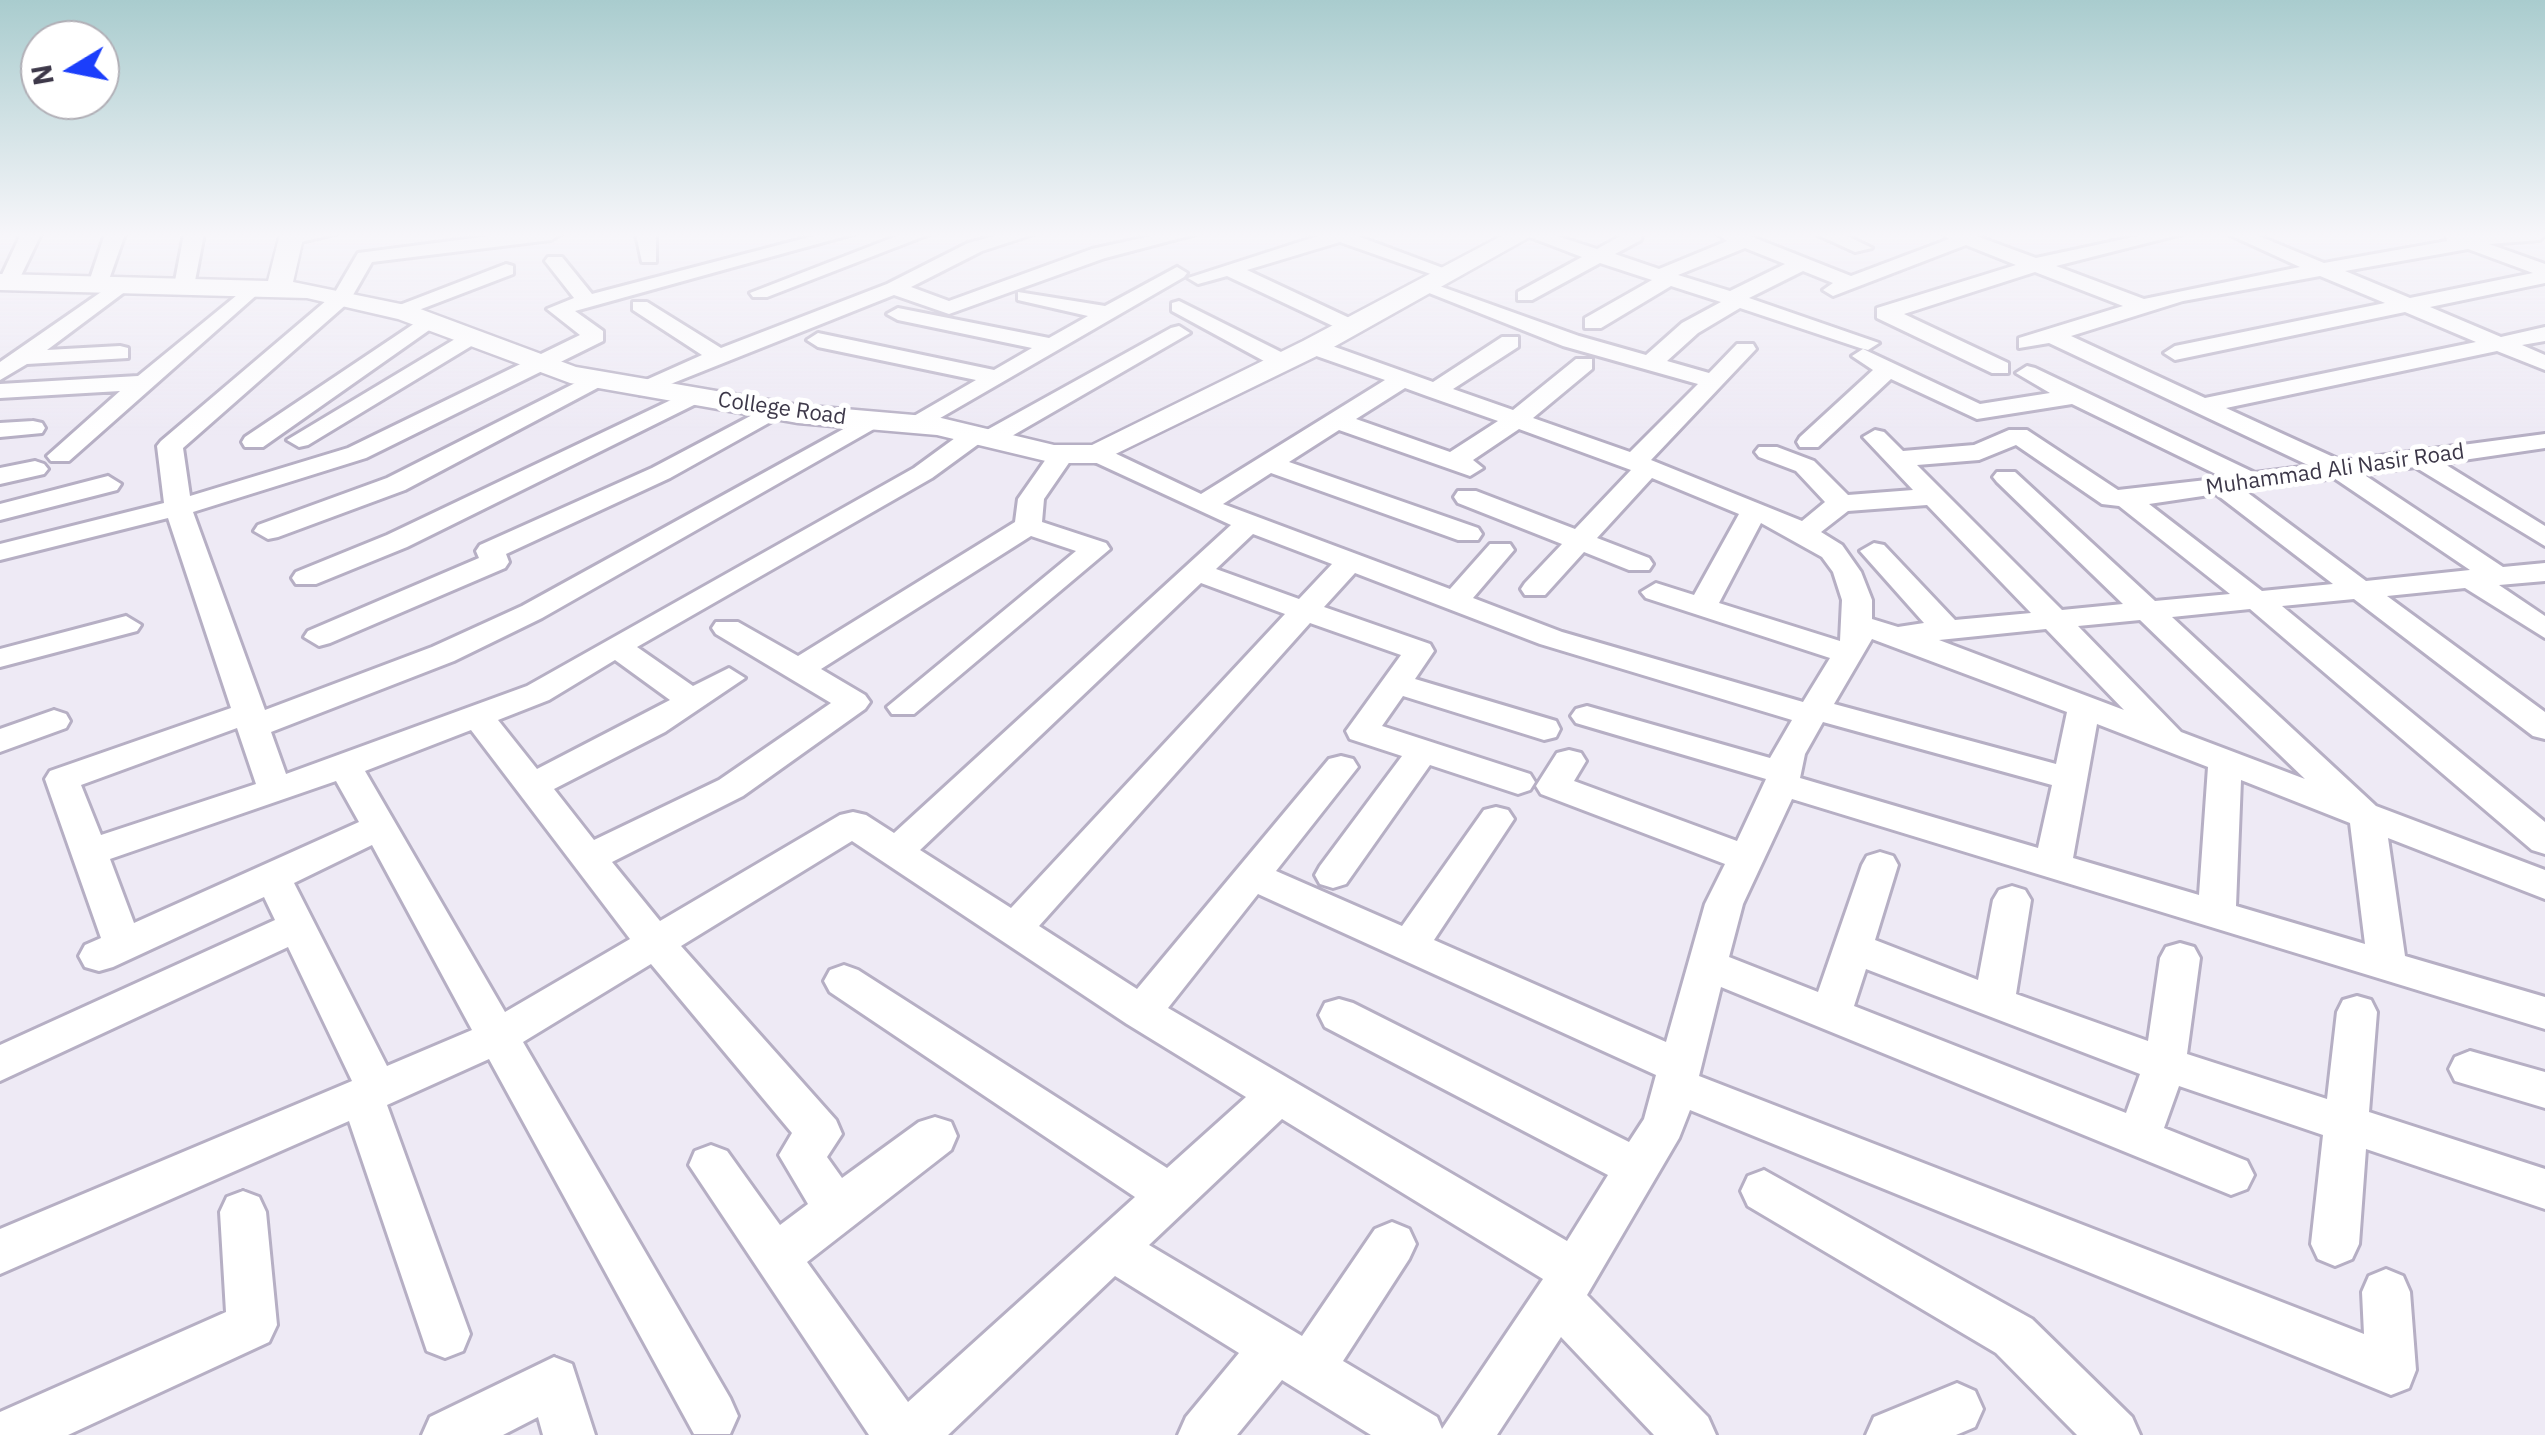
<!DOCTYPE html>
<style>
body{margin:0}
#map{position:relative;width:2545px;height:1435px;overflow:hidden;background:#eeeaf5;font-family:"IBM Plex Sans",sans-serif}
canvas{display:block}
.north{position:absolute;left:20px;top:20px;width:100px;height:100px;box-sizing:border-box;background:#fff;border:2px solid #b1afb6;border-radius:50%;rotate:260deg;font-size:28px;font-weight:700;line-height:40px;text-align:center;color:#3d3849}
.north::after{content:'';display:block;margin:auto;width:35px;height:45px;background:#1b3efb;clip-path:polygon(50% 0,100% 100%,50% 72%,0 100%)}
</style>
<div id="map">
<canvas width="2545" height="1435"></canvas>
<div class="north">N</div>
</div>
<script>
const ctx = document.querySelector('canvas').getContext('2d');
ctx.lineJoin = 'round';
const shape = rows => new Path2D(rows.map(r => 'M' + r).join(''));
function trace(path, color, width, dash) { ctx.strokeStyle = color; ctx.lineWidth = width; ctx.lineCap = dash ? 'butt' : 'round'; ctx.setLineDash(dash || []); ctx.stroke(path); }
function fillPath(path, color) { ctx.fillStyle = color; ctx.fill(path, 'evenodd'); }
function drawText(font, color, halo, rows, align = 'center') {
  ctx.font = font + ' "IBM Plex Sans",sans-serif'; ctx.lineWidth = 10; ctx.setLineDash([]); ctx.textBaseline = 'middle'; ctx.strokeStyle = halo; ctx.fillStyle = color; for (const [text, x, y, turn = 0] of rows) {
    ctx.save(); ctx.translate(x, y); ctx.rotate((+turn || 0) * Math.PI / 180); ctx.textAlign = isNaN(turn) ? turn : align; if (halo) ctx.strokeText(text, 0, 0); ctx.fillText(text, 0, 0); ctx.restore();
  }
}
const minor = shape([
 [21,234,41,234,16,286,2,286,0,279,21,234],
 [105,234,125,234,106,288,124,279,134,285,47,350,120,346,128,348,128,358,27,364,0,380,0,362,104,290,88,285,105,234],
 [184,234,204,234,194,286,184,292,174,286,184,234],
 [285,234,335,234,292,244,282,238,285,234],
 [505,234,561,234,551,240,372,262,349,302,183,448,190,496,348,448,580,335,547,309,574,298,545,261,548,257,562,257,592,294,821,234,853,234,575,311,603,331,603,341,366,458,193,512,265,710,432,647,522,606,867,416,885,416,888,421,542,618,454,661,271,732,286,774,527,686,914,468,966,430,985,431,1171,328,1179,326,1190,333,998,444,980,443,932,478,637,647,693,686,729,668,745,678,665,732,554,789,594,840,719,780,831,703,716,634,712,628,716,622,738,622,798,656,1015,522,1018,499,1053,449,1062,446,1075,454,1044,499,1042,522,1106,543,1110,549,914,714,892,714,887,707,1076,551,1031,536,821,669,865,695,870,702,865,709,743,796,612,862,660,921,840,815,853,812,866,815,894,833,1231,525,1088,459,1084,454,1088,449,1106,449,1201,494,1385,380,1305,352,1305,342,1321,342,1433,382,1502,337,1518,337,1518,347,1453,389,1513,410,1576,359,1592,359,1592,369,1533,418,1630,452,1698,384,1563,346,1414,287,1424,281,1431,283,1579,336,1646,355,1682,323,1721,302,1671,286,1601,328,1585,328,1585,318,1652,280,1600,263,1532,300,1518,300,1518,292,1582,257,1522,234,1551,234,1597,249,1624,234,1642,234,1641,240,1615,254,1659,269,1727,241,1718,234,1745,234,1851,276,1949,239,1944,234,1971,234,2036,258,2147,234,2182,234,2056,266,2144,299,2300,267,2228,234,2254,234,2324,263,2447,241,2446,234,2545,234,2540,240,2489,244,2545,264,2545,283,2430,307,2501,337,2545,327,2545,341,2522,345,2545,355,2545,370,2497,351,2226,408,2342,461,2545,434,2545,448,2443,463,2545,526,2545,546,2415,467,2363,474,2503,567,2545,563,2545,581,2499,585,2545,616,2545,638,2465,588,2387,596,2545,712,2545,739,2533,736,2354,599,2282,606,2545,822,2545,854,2532,850,2250,609,2172,617,2376,806,2545,870,2545,899,2388,838,2405,956,2545,997,2545,1029,1792,799,1743,904,1729,957,1818,992,1862,865,1867,856,1880,852,1893,856,1898,865,1875,940,1978,980,1993,900,1999,890,2012,886,2025,890,2031,900,2016,994,2148,1041,2160,958,2166,947,2180,943,2194,947,2200,958,2187,1054,2327,1099,2337,1012,2343,1000,2357,996,2371,1000,2377,1012,2369,1112,2545,1169,2545,1209,2366,1149,2359,1244,2352,1259,2335,1266,2318,1259,2311,1244,2323,1135,2179,1086,2164,1128,2247,1161,2254,1175,2247,1189,2231,1195,1721,987,1699,1076,2364,1334,2362,1292,2369,1276,2386,1269,2403,1276,2410,1292,2416,1370,2409,1388,2391,1395,1690,1110,1679,1138,1587,1295,1708,1417,1716,1435,1654,1435,1561,1337,1497,1435,1371,1435,1282,1380,1237,1435,1178,1435,1186,1417,1239,1353,1115,1276,948,1435,869,1435,689,1165,695,1151,711,1145,727,1151,780,1225,808,1204,779,1155,792,1133,651,964,523,1042,730,1398,738,1416,730,1434,694,1434,489,1059,387,1105,470,1334,463,1351,445,1358,427,1351,349,1121,0,1274,0,1229,352,1081,288,947,0,1081,0,1045,275,920,264,897,113,967,99,971,85,967,79,956,85,945,101,938,45,779,50,771,231,708,168,518,0,560,0,544,164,503,157,446,161,441,334,294,358,253,505,234],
 [1966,245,2016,265,1877,308,1877,318,1992,373,2008,373,2008,363,1904,314,2035,272,2123,306,2019,338,2019,348,2049,343,2310,466,2255,473,2035,368,2027,366,2016,373,2050,393,1980,404,1863,349,1852,356,1873,370,1800,437,1797,442,1800,447,1818,447,1891,379,1977,419,2072,404,2224,478,2118,490,2027,430,2009,430,1974,445,1903,451,1884,432,1875,430,1863,437,1913,490,1848,495,1814,461,1777,447,1759,447,1755,452,1759,457,1796,471,1825,502,1802,521,1651,460,1756,349,1753,344,1737,344,1709,373,1667,361,1698,333,1740,308,1860,348,1868,350,1879,343,1749,298,1803,271,1833,283,1823,290,1833,296,1966,245],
 [1745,248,1785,264,1730,291,1678,275,1745,248],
 [2468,249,2533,273,2410,298,2345,271,2468,249],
 [2320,276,2385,303,2175,346,2164,353,2175,360,2405,312,2476,342,2205,398,2071,336,2183,301,2320,276],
 [1405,388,1427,396,1498,421,1450,452,1356,419,1405,388],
 [1519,429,1631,470,1575,529,1476,491,1458,491,1454,497,1458,503,1562,544,1525,583,1521,589,1525,595,1545,595,1584,552,1629,570,1649,570,1653,564,1649,558,1597,538,1652,478,1739,514,1694,595,1656,583,1641,592,1646,598,1830,658,1803,702,1562,632,1473,598,1514,550,1510,544,1490,544,1450,589,1223,504,1271,473,1458,540,1478,540,1482,534,1478,528,1289,462,1339,430,1470,476,1483,468,1473,460,1519,429],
 [2016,445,2102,504,2119,506,2230,594,2155,601,2015,472,1997,472,1993,477,1997,482,2123,604,2062,610,1917,465,1979,460,2016,445],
 [2334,478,2470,570,2366,581,2244,490,2334,478],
 [2216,494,2333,584,2262,591,2149,504,2216,494],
 [1927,505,2031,613,1955,620,1884,545,1874,543,1860,551,1924,623,1898,627,1872,619,1872,600,1861,572,1842,545,1821,532,1848,511,1927,505],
 [1761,523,1822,557,1833,572,1842,600,1840,641,1719,603,1761,523],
 [1253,534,1332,564,1299,599,1216,569,1253,534],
 [1355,573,1540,644,1792,720,1770,758,1587,706,1576,709,1571,716,1576,723,1766,779,1737,841,1574,781,1586,761,1581,753,1569,750,1557,753,1536,786,1541,794,1725,864,1705,904,1666,1042,1434,940,1514,819,1508,810,1496,807,1484,810,1402,926,1276,871,1358,767,1353,759,1341,756,1329,759,1137,989,1039,926,1310,623,1401,655,1346,731,1350,739,1402,756,1320,866,1315,875,1320,884,1333,888,1346,884,1430,765,1518,794,1530,790,1535,782,1530,774,1382,726,1403,696,1544,740,1556,737,1560,729,1556,721,1415,679,1434,651,1430,644,1324,607,1355,573],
 [1201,583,1285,614,1011,908,920,850,1201,583],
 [2140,620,2305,779,2181,732,2078,626,2140,620],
 [2046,629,2124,710,1939,640,2046,629],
 [1872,639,2067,712,2056,764,1834,704,1872,639],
 [615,660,670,700,537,769,498,720,549,700,615,660],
 [1823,722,2052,785,2038,848,1800,778,1805,754,1823,722],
 [2097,724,2208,767,2199,895,2073,858,2097,724],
 [237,728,256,784,101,835,81,785,237,728],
 [471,730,630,939,505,1012,365,771,471,730],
 [2241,780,2350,823,2365,944,2236,906,2241,780],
 [336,781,359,822,134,923,110,859,336,781],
 [852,841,1127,1024,1246,1097,1167,1168,858,970,844,965,830,970,824,981,830,992,1135,1197,908,1402,807,1262,951,1150,957,1136,951,1122,935,1117,919,1122,842,1178,827,1157,842,1134,836,1120,681,946,852,841],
 [372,845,472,1030,387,1066,294,883,372,845],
 [1258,894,1656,1075,1644,1119,1629,1142,1353,1003,1339,999,1325,1003,1319,1015,1325,1027,1608,1175,1567,1241,1168,1008,1258,894],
 [1866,969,2140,1074,2126,1113,1854,1006,1866,969],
 [1282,1119,1543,1279,1442,1429,1437,1417,1343,1361,1409,1259,1416,1244,1409,1229,1392,1222,1375,1229,1302,1336,1149,1245,1282,1119],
 [636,234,656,234,656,262,642,262,636,234],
 [902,234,930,234,767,297,753,297,750,293,902,234],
 [1002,234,1034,234,982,251,911,287,949,301,1092,249,1160,234,1196,234,1105,258,949,314,894,295,648,393,640,395,628,388,702,355,633,310,633,302,647,302,721,348,887,284,968,243,1002,234],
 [1324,234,1352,234,1459,274,1442,278,1340,242,1247,270,1358,322,1358,332,1350,334,1227,276,1198,284,1188,278,1324,234],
 [1816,234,1843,234,1872,248,1855,252,1816,234],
 [506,264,513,266,513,274,403,316,395,317,384,311,506,264],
 [1177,267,1187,273,1184,277,916,432,904,425,907,420,976,380,818,347,807,340,818,333,994,370,1032,348,898,320,887,314,898,308,1049,338,1088,316,1018,300,1018,292,1105,306,1177,267],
 [253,282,260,284,260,292,69,461,51,461,47,456,120,391,0,398,0,384,138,376,253,282],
 [1179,301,1291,357,1294,362,1283,369,1275,367,1172,311,1172,303,1179,301],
 [427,315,438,321,435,326,263,447,245,447,242,442,245,437,427,315],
 [470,330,478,332,478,342,308,445,299,447,287,440,470,330],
 [597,372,605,374,605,384,405,490,278,537,268,539,254,531,258,525,387,478,597,372],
 [692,390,700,392,700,402,407,547,316,584,296,584,292,578,296,572,387,535,692,390],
 [775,403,783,405,787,410,783,415,670,478,506,554,509,562,505,568,330,643,319,646,304,637,308,631,479,558,476,551,480,545,652,468,775,403],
 [33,421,42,423,45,428,42,433,0,437,0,423,33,421],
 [35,461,44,464,48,469,44,474,0,484,0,468,35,461],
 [108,476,121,484,117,490,0,520,0,504,108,476],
 [126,616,141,625,137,631,0,667,0,649,126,616],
 [54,710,66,714,70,721,66,728,0,752,0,729,54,710],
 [2470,1051,2545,1072,2545,1108,2455,1081,2449,1069,2455,1057,2470,1051],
 [1764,1170,2032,1319,2132,1417,2140,1435,2077,1435,1996,1353,1748,1206,1741,1191,1748,1176,1764,1170],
 [243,1191,259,1197,266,1212,277,1325,269,1342,68,1435,0,1435,0,1412,226,1312,220,1212,227,1197,243,1191],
 [554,1357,572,1364,595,1435,543,1435,538,1417,503,1435,422,1435,430,1417,554,1357],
 [1957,1383,1975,1391,1983,1409,1975,1427,1956,1435,1866,1435,1874,1417,1957,1383]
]);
const tertiary = shape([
 [280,234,304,234,293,282,415,307,576,367,798,405,937,417,1054,445,1092,445,1303,341,1505,234,1535,234,1323,353,1097,463,1054,463,937,435,798,423,570,383,398,319,307,298,0,290,0,274,268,281,280,234]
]);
const farStreetnames = [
 ["College Road",782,409,8],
 ["Muhammad Ali Nasir Road",2335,470,-8]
];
trace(minor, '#b6afc4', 6);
trace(tertiary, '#b6afc4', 5);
fillPath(minor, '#fff');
fillPath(tertiary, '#fff');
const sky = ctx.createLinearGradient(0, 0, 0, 435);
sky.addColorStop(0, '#a9ccce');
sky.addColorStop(0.54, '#f7f6fa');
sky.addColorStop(1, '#f7f6fa00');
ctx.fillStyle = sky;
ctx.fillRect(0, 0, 2545, 435);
drawText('22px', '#3d3849', '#fff', farStreetnames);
</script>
